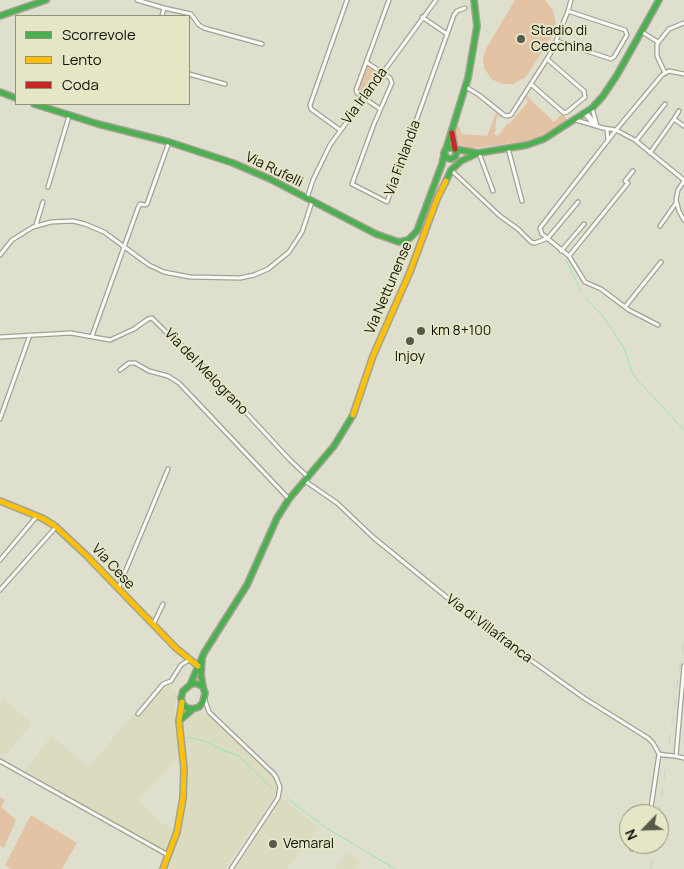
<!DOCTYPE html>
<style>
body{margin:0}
#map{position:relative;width:684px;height:869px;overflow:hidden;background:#dedfcd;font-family:Manrope,sans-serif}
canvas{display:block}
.legend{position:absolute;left:15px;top:15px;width:175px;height:90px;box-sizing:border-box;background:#e4e6c6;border:1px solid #90917a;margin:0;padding:6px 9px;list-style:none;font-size:15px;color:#121208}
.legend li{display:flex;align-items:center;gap:10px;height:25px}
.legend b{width:25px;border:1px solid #90917a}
.north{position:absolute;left:619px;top:804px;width:50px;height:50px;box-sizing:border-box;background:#e4e6c6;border:1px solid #90917a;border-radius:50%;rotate:246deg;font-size:14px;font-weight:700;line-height:20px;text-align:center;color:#121208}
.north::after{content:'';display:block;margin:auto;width:18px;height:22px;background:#595a4d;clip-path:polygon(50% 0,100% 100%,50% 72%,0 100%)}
</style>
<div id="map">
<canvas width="684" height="869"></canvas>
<ul class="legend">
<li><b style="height:6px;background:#4caf50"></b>Scorrevole</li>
<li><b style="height:6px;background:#ffc107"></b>Lento</li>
<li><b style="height:6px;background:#c62828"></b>Coda</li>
</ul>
<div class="north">N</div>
</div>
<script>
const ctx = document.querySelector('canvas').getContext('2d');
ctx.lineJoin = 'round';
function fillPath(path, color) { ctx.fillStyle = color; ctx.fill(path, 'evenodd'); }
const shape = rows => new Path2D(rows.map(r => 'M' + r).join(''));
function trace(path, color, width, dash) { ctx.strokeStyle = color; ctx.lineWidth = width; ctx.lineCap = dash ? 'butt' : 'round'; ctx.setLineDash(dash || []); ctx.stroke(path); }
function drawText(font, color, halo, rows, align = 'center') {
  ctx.font = font + ' Manrope,sans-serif'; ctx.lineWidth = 4; ctx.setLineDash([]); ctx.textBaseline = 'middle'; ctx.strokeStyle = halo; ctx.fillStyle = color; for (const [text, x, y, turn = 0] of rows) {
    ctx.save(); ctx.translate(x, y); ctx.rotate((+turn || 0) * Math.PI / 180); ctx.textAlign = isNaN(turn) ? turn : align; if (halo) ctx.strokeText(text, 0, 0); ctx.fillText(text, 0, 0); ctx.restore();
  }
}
const built = shape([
 [163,681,178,694,175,705,179,757,138,799,161,822,174,830,166,852,26,774,26,770,51,736,88,767],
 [3,698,32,723,7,754,0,755,0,702],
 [200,713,207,713,272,773,276,778,277,787,274,798,225,869,167,869,171,861,188,787,182,722,190,715],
 [282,798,319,828,287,869,235,869],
 [346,853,360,861,354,869,335,869]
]);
const green = shape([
 [515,0,545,0,553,10,556,24,555,31,526,77,513,84,503,84,493,80,488,74,484,68,483,58,487,47],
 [369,66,378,72,375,75,374,74,363,90,362,94,359,92,358,88,367,67],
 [527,96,554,122,562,114,568,120,552,131,528,141,468,149,458,145,454,138,454,133,457,123,462,134,487,136,496,113,501,117,500,118,497,116,495,127,497,128,494,134,498,136,508,123,509,124,528,102,525,98],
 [0,797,5,800,1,807,16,820,4,848,0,846],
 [31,815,77,843,62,869,12,869,5,865]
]);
const stream = shape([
 [566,260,581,291],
 [585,298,599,312,613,330,616,337,623,346,634,376,684,430],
 [186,737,205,741,224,751,238,755,272,788],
 [288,799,325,827,395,869]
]);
const street = shape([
 [137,0,164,8,162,16],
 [164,8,191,14,199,25,204,28,262,44],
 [422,17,447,34],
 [642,32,658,42],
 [557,41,611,59,614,57,627,35,625,30,568,11],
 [366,62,390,78,392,83,374,124,352,184,387,202,454,15,457,11,465,8],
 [665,73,657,56,657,44,669,29,684,23],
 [189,74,225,84],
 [532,85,564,113,567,112,585,97,584,91,547,59],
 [466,87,479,95,504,115,507,116,511,115,552,51,568,11,571,0],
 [592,108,597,126],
 [380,109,357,93,356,90,389,0],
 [586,112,594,122],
 [584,113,594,125],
 [674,119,679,111],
 [576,120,603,128,616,130,662,75,669,71,684,74],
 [607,129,608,141],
 [340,130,311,109,310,105,347,0],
 [636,141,665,104],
 [508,148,522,201],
 [479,153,493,191],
 [650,153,674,119,684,126],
 [451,170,500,216,518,229,531,242,535,243,548,238],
 [684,181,678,190,676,200,679,211,684,220],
 [48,187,69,116],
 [307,198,313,180,330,145,436,0],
 [36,225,43,202],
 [660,226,676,203],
 [548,238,578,202],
 [561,251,584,224],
 [0,255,12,240,33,227,51,222,73,221,85,224,104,232,149,265,164,272,190,277,240,278,254,275,268,269,289,252,302,232,312,202],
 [569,256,628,183,625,181,633,171],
 [625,307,661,262],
 [658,325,629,310,601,289,585,282,569,256,542,234,540,228,616,130,635,140,684,180],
 [92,336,138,208,140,204,145,205,147,204,169,142],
 [0,337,71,333,110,340,134,329,148,319,152,318,174,340,187,349,290,460,308,477],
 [120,370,129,363,135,363,149,371,168,376,179,383,289,499],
 [0,419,30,335],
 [305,481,337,503,374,538,476,621,584,698,648,738,653,743,659,754,664,755],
 [0,560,37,516],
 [118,589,168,469],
 [0,590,56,527],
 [153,625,163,604],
 [205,700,209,712,273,773,276,777,280,787,278,798,231,869],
 [138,714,163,684,171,681,181,665,189,660],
 [675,756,684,758],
 [676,756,684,666],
 [0,761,168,855],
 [650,814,659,754],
 [632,849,636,844]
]);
const fast = shape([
 [0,16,46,0],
 [0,92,16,98],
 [34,104,98,124,169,142,233,163,270,179,376,234,399,242,408,240,417,231,442,164,445,150,451,147,457,152,455,157,451,159,447,158,444,153],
 [446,149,468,78,477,26,474,0],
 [455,149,477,153],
 [446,181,451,170,461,161,478,153,527,145,544,139,592,108,603,96,617,75,659,0],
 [202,659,201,675,203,687],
 [190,685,194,683,200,685,203,687,205,693,203,702,199,707,193,709,187,708,182,703,181,698,183,691,190,685,204,653,247,585,277,518,289,499,334,446,353,415],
 [179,721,193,709]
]);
const slow = shape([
 [353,415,373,356,410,272,437,199,446,181],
 [0,501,42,518,55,526,85,554,176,648,198,666],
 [163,869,177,832,183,798,184,769,179,721,182,702]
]);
const jam = shape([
 [452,133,455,149]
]);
const rail = shape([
 [659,814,684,639],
 [651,869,654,844]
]);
const streetBridge = shape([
 [664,755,675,756]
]);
const markers = [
 [521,39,5,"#595a4d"],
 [421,331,5,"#595a4d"],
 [410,341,5,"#595a4d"],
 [273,844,5,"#595a4d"]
];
const poiNames = [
 ["Stadio di",531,31],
 ["Cecchina",531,47],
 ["km 8+100",431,331],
 ["Injoy",410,357,"center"],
 ["Vemaral",283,844]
];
const streetNames = [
 ["Via Irlanda",365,96,-54],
 ["Via Finlandia",403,158,-70],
 ["Via Rufelli",274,170,26],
 ["Via Nettunense",389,288,-67],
 ["Via del Melograno",206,372,46],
 ["Via Cese",113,567,47],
 ["Via di Villafranca",489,629,37]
];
fillPath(built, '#dbdcbf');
fillPath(green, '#e3c3a3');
trace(stream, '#9ce2bc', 1);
trace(street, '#a2a294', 5.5);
trace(fast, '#a2a294', 8);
trace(slow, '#a2a294', 8);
trace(jam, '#a2a294', 8);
trace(street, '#fafaf8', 3);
trace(fast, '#4caf50', 5);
trace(slow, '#ffc107', 5);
trace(jam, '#c62828', 5);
trace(rail, '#cecec9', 1, [9, 9]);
trace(streetBridge, '#a2a294', 5.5, []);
trace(streetBridge, '#fafaf8', 3);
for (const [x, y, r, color] of markers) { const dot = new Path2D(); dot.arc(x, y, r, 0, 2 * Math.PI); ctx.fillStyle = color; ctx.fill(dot); trace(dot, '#e4e6c6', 2); }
drawText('14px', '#121208', '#e4e6c6', poiNames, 'left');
drawText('14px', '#121208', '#e4e6c6', streetNames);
</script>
